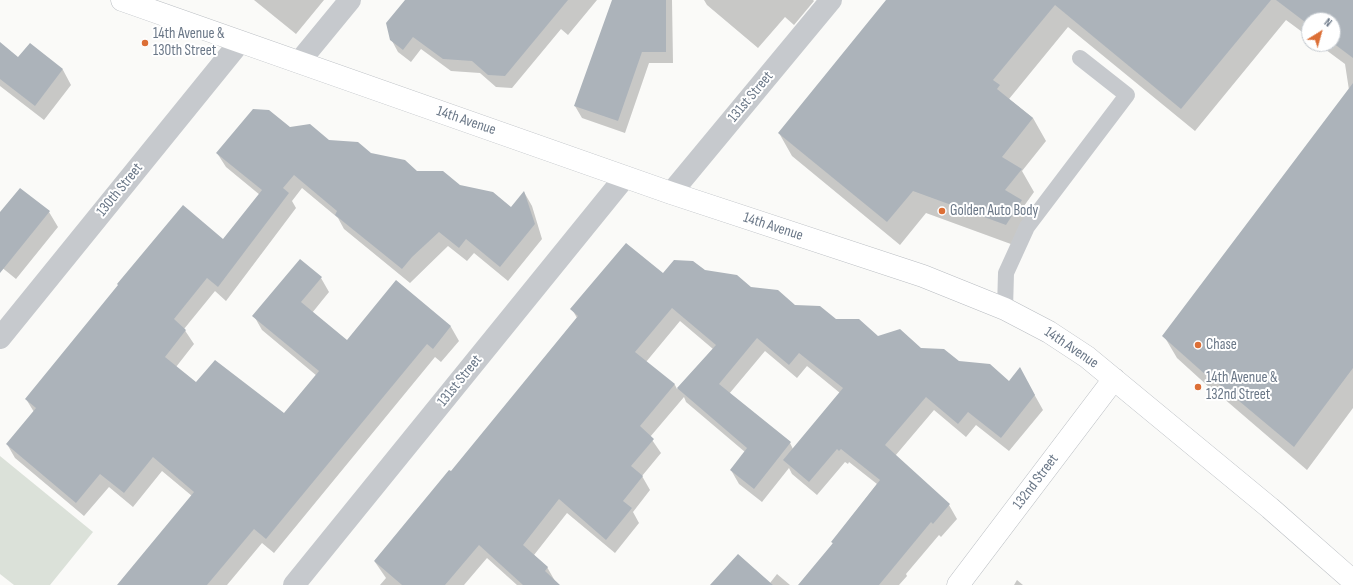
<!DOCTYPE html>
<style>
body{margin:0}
#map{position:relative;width:1353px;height:585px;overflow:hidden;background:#fafaf8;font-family:"Sofia Sans Condensed",sans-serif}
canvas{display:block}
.north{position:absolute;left:1301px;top:12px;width:40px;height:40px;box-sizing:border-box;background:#fff;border:1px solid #c3c9cf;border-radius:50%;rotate:37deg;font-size:11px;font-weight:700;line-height:16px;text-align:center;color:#6a7787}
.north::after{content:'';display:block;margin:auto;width:14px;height:18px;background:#dc6f36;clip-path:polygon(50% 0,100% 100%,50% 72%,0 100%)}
</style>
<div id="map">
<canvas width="1353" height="585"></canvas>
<div class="north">N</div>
</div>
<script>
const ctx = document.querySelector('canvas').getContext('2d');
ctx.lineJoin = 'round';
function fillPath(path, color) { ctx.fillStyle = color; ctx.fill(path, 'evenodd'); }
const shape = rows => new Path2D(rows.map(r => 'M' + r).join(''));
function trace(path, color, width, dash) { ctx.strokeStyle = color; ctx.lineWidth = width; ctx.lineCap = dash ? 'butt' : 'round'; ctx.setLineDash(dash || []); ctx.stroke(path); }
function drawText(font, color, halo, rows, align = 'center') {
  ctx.font = font + ' "Sofia Sans Condensed",sans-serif'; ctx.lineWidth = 4; ctx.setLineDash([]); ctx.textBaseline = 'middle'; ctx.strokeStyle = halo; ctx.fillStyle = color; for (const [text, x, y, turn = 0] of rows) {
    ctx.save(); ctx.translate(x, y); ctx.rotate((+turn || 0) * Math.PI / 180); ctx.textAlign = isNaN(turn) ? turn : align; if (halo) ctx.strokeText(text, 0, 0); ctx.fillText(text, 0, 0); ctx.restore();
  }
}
const green = shape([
 [0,456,93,532,50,585,14,585,0,574]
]);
const shadow = shape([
 [254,0,324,0,296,34],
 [407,0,597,0,568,35,561,29,512,88,496,87,480,73,451,71,421,49,411,62,398,52,391,39],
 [613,0,672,0,673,63,649,63,625,133,582,118,575,106],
 [704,0,813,0,814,1,794,25,785,17,758,48,707,5],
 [888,0,1353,0,1353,408,1307,470,1222,397,1221,398,1177,358,1164,336,1349,90,1345,64,1318,44,1333,44,1333,20,1309,20,1309,37,1286,20,1195,131,1068,27,1009,99,1033,118,1046,141,1022,171,1034,192,1024,206,1034,224,1019,247,926,213,900,245,792,156,779,133],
 [30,44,63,70,71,85,44,120,0,86,0,57,18,58],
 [290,128,459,186,511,208,524,192,532,206,542,239,508,281,474,253,467,261,448,246,410,283,344,229,338,218,302,188,292,201,296,208,226,301,215,291,184,329,194,344,176,367,196,383,284,414,317,376,262,330,254,316,321,278,329,292,312,313,347,342,396,281,451,327,459,341,441,362,435,357,274,553,262,543,227,585,118,585,192,496,162,471,133,507,109,487,84,516,15,458,7,444,34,412,26,399,223,240,260,195,226,167,217,153],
 [49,212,58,227,16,279,0,266,0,213],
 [704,271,878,337,958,362,1009,382,1020,369,1043,410,1009,451,976,425,966,437,934,410,895,456,949,505,957,519,941,537,939,535,906,574,907,576,899,585,800,585,833,544,832,542,877,484,849,462,848,464,845,462,817,495,792,474,789,468,762,502,739,484,731,470,745,452,686,402,684,397,650,437,661,453,642,476,650,490,633,512,639,523,615,553,567,513,534,555,547,567,555,581,552,585,517,585,487,558,464,585,380,585,386,578,375,562,451,473,577,318,572,309,663,275],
 [680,321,713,349,677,389,675,385,646,362],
 [765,351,797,378,807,366,840,393,793,449,790,443,729,394],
 [777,574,790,585,726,585,770,583],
 [1017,580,1023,585,1014,585]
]);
const building = shape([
 [405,0,568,0,505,76,488,75,472,61,443,59,413,37,403,50,390,40,386,23],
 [612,0,666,0,666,52,642,52,618,121,574,106],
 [886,0,1271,0,1181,109,1055,5,993,80,1000,85,997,89,1033,118,1002,157,1022,169,1005,190,1022,200,1006,225,913,191,887,222,778,133],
 [1276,0,1353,0,1353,58,1333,43,1333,20,1309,20,1309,25],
 [0,42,18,57,30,43,63,69,35,106,0,79],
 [1353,83,1353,368,1294,447,1208,375,1207,376,1162,336],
 [253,109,269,110,290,127,310,124,329,140,358,142,371,153,405,160,417,171,443,171,460,185,493,192,511,207,524,191,535,224,500,267,466,239,459,248,439,232,412,257,402,269,335,215,337,211,294,175,283,188,289,193,218,287,207,278,174,319,186,330,165,357,196,382,215,360,284,413,319,371,252,316,300,259,322,277,301,302,347,340,396,280,451,326,433,349,427,344,266,539,254,529,207,585,117,585,194,492,153,457,124,493,100,474,76,503,6,444,36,408,25,399,118,285,117,284,183,205,223,239,262,190,216,153],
 [20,188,50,211,0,273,0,212],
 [626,243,663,273,674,260,693,261,705,270,737,275,751,287,778,290,795,305,820,306,836,319,859,319,878,336,900,329,921,348,944,349,959,361,990,364,1009,381,1020,367,1035,395,1001,438,968,412,958,424,926,397,885,445,950,504,933,524,931,522,879,585,798,585,833,543,831,542,880,480,841,449,839,451,837,449,809,482,783,460,843,388,799,353,789,365,757,338,719,384,791,442,754,489,730,470,747,448,677,388,716,345,672,308,635,352,675,384,640,426,654,439,631,466,643,476,623,501,632,508,606,540,559,499,523,545,548,567,545,571,560,585,523,585,479,545,445,585,402,585,374,561,449,470,451,471,578,316,570,309],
 [738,554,773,585,710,585]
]);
const lane = shape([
 [1005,309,1006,273,1027,227,1127,95,1080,58]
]);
const street = shape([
 [299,62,350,0],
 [671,193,831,0],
 [0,338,240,42],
 [294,585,625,177]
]);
const secondary = shape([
 [122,0,671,193,923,276,1005,309,1049,332,1087,357,1270,508,1353,581],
 [958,585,1114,379]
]);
const markers = [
 [145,43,4,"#dc6f36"],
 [942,211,4,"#dc6f36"],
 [1198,345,4,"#dc6f36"],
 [1198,387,4,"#dc6f36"]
];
const poiNames = [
 ["14th Avenue &",153,34],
 ["130th Street",153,51],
 ["Golden Auto Body",950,211],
 ["Chase",1206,345],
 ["14th Avenue &",1206,378],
 ["132nd Street",1206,395]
];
const streetNames = [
 ["131st Street",751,97,-50],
 ["14th Avenue",466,121,19],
 ["130th Street",120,190,-51],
 ["14th Avenue",773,227,18],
 ["14th Avenue",1071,348,34],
 ["131st Street",460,381,-51],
 ["132nd Street",1036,482,-53]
];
fillPath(green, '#dbe1d9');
fillPath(shadow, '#0003');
fillPath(building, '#acb3ba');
trace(secondary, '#b8bcc1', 23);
trace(lane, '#c6c9cd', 16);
trace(street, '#c6c9cd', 22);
trace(secondary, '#fff', 22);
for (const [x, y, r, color] of markers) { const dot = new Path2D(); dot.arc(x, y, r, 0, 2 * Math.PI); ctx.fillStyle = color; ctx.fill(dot); trace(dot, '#fff', 1.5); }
drawText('15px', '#6a7787', '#fff', poiNames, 'left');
drawText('15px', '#6a7787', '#fff', streetNames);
</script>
